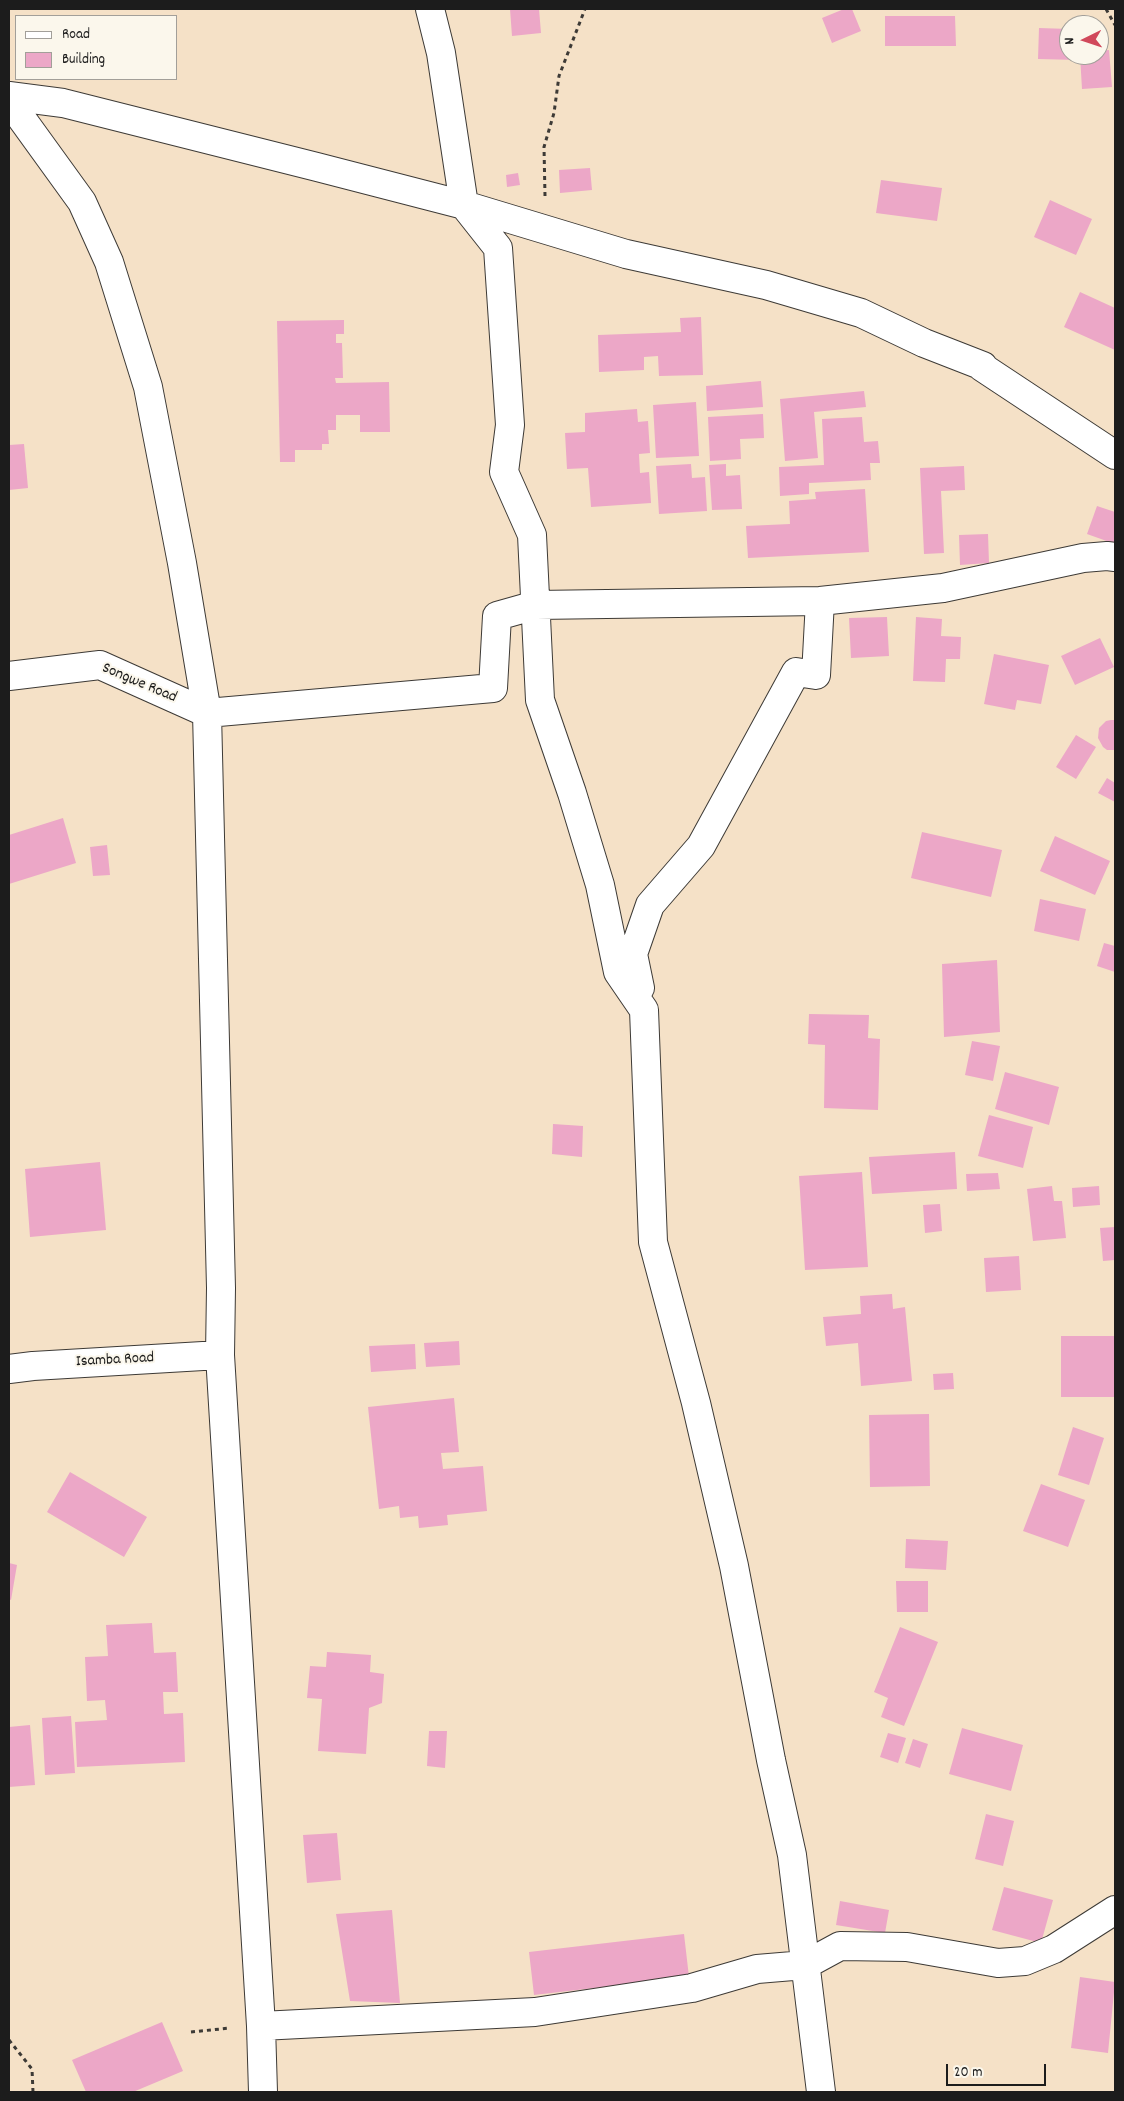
<!DOCTYPE html>
<style>
body{margin:0}
#map{position:relative;width:1124px;height:2101px;overflow:hidden;background:#f5e1c7;font-family:Dekko,sans-serif}
canvas{display:block}
.frame{position:absolute;inset:0;border:10px solid #1c1c1c;pointer-events:none}
.legend{position:absolute;left:15px;top:15px;width:162px;height:65px;box-sizing:border-box;background:#fbf7ec;border:1px solid #a29f99;margin:0;padding:6px 9px;list-style:none;font-size:15px;color:#1c1c1c}
.legend li{display:flex;align-items:center;gap:10px;height:25px}
.legend b{width:25px;border:1px solid #a29f99}
.north{position:absolute;left:1059px;top:15px;width:50px;height:50px;box-sizing:border-box;background:#fbf7ec;border:1px solid #a29f99;border-radius:50%;rotate:266deg;font-size:14px;font-weight:700;line-height:20px;text-align:center;color:#1c1c1c}
.north::after{content:'';display:block;margin:auto;width:18px;height:22px;background:#d1495b;clip-path:polygon(50% 0,100% 100%,50% 72%,0 100%)}
.scale{position:absolute;left:946px;top:2064px;width:100px;height:22px;box-sizing:border-box;border:2px solid #1c1c1c;border-top:0;padding-left:6px;font-size:15px;line-height:18px;white-space:nowrap;color:#1c1c1c;-webkit-text-stroke:4px #fbf7ec;paint-order:stroke}
</style>
<div id="map">
<canvas width="1124" height="2101"></canvas>
<div class="frame"></div>
<ul class="legend">
<li><b style="height:6px;background:#fff"></b>Road</li>
<li><b style="height:14px;background:#eca7c7"></b>Building</li>
</ul>
<div class="north">N</div>
<div class="scale">20 m</div>
</div>
<script>
const ctx = document.querySelector('canvas').getContext('2d');
ctx.lineJoin = 'round';
function fillPath(path, color) { ctx.fillStyle = color; ctx.fill(path, 'evenodd'); }
const shape = rows => new Path2D(rows.map(r => 'M' + r).join(''));
function trace(path, color, width, dash) { ctx.strokeStyle = color; ctx.lineWidth = width; ctx.lineCap = dash ? 'butt' : 'round'; ctx.setLineDash(dash || []); ctx.stroke(path); }
function drawText(font, color, halo, rows, align = 'center') {
  ctx.font = font + ' Dekko,sans-serif'; ctx.lineWidth = 4; ctx.setLineDash([]); ctx.textBaseline = 'middle'; ctx.strokeStyle = halo; ctx.fillStyle = color; for (const [text, x, y, turn = 0] of rows) {
    ctx.save(); ctx.translate(x, y); ctx.rotate((+turn || 0) * Math.PI / 180); ctx.textAlign = isNaN(turn) ? turn : align; if (halo) ctx.strokeText(text, 0, 0); ctx.fillText(text, 0, 0); ctx.restore();
  }
}
const building = shape([
 [510,9,539,9,541,33,512,36],
 [844,9,852,9,861,31,832,43,822,18],
 [885,16,955,16,956,46,885,46],
 [1039,28,1069,29,1069,55,1077,55,1077,60,1038,59],
 [1109,50,1112,87,1082,89,1080,55,1099,55,1099,51],
 [590,168,592,190,560,193,559,170],
 [518,173,520,185,507,187,506,175],
 [881,180,942,188,937,221,876,213],
 [1050,200,1092,219,1076,255,1034,237],
 [1080,292,1115,308,1115,350,1064,327],
 [701,317,703,375,659,376,658,356,644,357,644,370,599,372,598,335,681,332,680,318],
 [344,320,344,334,336,334,336,343,342,343,343,378,335,378,336,383,389,382,390,432,360,432,360,415,336,415,336,430,328,430,329,444,322,444,322,450,295,450,295,462,280,462,277,321],
 [761,381,763,407,707,411,706,386],
 [864,391,866,407,814,412,818,458,785,461,780,399],
 [696,402,699,456,656,458,653,405],
 [637,409,638,422,648,421,650,453,639,454,640,473,649,472,651,503,591,507,588,468,567,469,565,433,585,432,585,413],
 [763,414,764,438,740,439,741,459,710,461,708,417],
 [862,417,864,442,878,441,880,463,870,463,871,480,809,483,809,494,780,496,779,467,824,465,822,419],
 [24,444,28,488,9,490,9,445],
 [691,464,692,478,705,477,707,511,659,514,656,466],
 [726,464,726,476,740,475,742,509,712,510,709,465],
 [964,466,965,490,941,491,944,553,924,554,920,468],
 [865,489,869,552,748,558,746,526,790,524,789,501,816,499,815,492],
 [1097,506,1115,512,1115,544,1087,534],
 [988,534,989,563,960,565,959,535],
 [887,617,889,656,851,658,849,618],
 [916,617,942,619,941,636,961,637,960,659,946,659,945,682,913,681],
 [1100,638,1114,667,1075,685,1061,656],
 [994,654,1049,665,1041,704,1017,700,1015,710,984,704],
 [1111,720,1115,720,1115,750,1107,750,1103,747,1098,738,1099,728,1106,721],
 [1076,735,1096,747,1076,779,1056,767],
 [1107,778,1115,783,1115,802,1098,793],
 [63,818,76,863,9,884,9,835],
 [922,832,1002,850,991,897,911,878],
 [1055,836,1110,861,1095,895,1040,871],
 [107,845,110,875,93,876,90,847],
 [1040,899,1086,909,1079,941,1034,931],
 [1104,943,1115,946,1115,972,1097,966],
 [997,960,1000,1032,944,1037,942,964],
 [809,1014,869,1015,868,1038,880,1039,878,1110,824,1108,825,1045,808,1044],
 [972,1041,1000,1046,993,1081,965,1075],
 [1005,1072,1059,1087,1049,1125,995,1109],
 [989,1115,1033,1127,1023,1168,978,1156],
 [553,1124,583,1126,582,1157,552,1154],
 [955,1152,957,1189,872,1194,869,1157],
 [100,1162,106,1230,30,1237,25,1169],
 [862,1172,868,1267,805,1270,799,1176],
 [998,1173,1000,1189,967,1191,966,1174],
 [1052,1186,1054,1201,1062,1201,1066,1238,1033,1241,1027,1189],
 [1099,1186,1100,1205,1073,1207,1072,1188],
 [940,1204,942,1231,925,1233,923,1205],
 [1115,1227,1115,1260,1103,1261,1100,1228],
 [1019,1256,1021,1290,986,1292,984,1258],
 [892,1294,893,1309,905,1307,912,1381,861,1386,858,1343,826,1346,823,1317,861,1314,860,1296],
 [1061,1336,1115,1336,1115,1397,1061,1397],
 [459,1341,460,1365,426,1367,424,1343],
 [415,1344,416,1369,371,1372,369,1346],
 [953,1373,954,1389,934,1390,933,1374],
 [454,1398,459,1452,441,1453,443,1469,483,1466,487,1511,447,1515,448,1525,419,1528,418,1516,400,1518,399,1506,379,1509,368,1407],
 [929,1414,930,1486,870,1487,869,1415],
 [1073,1427,1104,1438,1089,1485,1058,1475],
 [70,1472,147,1517,124,1557,47,1512],
 [1041,1484,1085,1500,1068,1547,1023,1531],
 [906,1539,948,1541,946,1570,905,1568],
 [9,1563,17,1565,11,1600,9,1599],
 [896,1581,928,1581,928,1612,897,1612],
 [152,1623,154,1653,176,1652,178,1692,163,1692,164,1714,183,1713,185,1762,77,1767,75,1722,107,1720,105,1700,87,1701,85,1657,108,1656,106,1625],
 [900,1627,938,1642,904,1726,881,1717,888,1698,874,1692],
 [327,1652,371,1655,370,1672,384,1674,382,1703,369,1708,366,1754,318,1751,322,1699,307,1698,310,1666,326,1667],
 [71,1716,75,1773,45,1775,42,1718],
 [30,1725,35,1785,9,1787,9,1727],
 [962,1728,1023,1745,1011,1791,949,1774],
 [429,1731,447,1731,445,1768,427,1766],
 [888,1733,906,1738,898,1763,880,1757],
 [913,1739,928,1744,920,1768,905,1763],
 [986,1814,1014,1821,1003,1866,975,1859],
 [337,1833,341,1880,307,1883,303,1835],
 [1004,1887,1053,1900,1041,1943,992,1930],
 [840,1901,889,1910,885,1933,836,1925],
 [392,1910,400,2003,350,2001,336,1914],
 [684,1934,689,1977,534,1995,529,1952],
 [1080,1977,1115,1982,1108,2053,1071,2048],
 [162,2022,183,2071,133,2092,86,2092,72,2060]
]);
const path = shape([
 [1106,9,1115,25],
 [545,196,544,147,554,113,559,76,585,9],
 [191,2032,230,2028],
 [9,2040,32,2069,33,2092]
]);
const minor = shape([
 [430,9,441,53,464,205,498,248,510,425,504,472,532,535,540,700,572,793,600,885,618,972,644,1010,653,1242,696,1403,734,1566,771,1760,792,1855,821,2092],
 [9,96,63,103,317,167,464,205,626,254,766,285,861,313,924,343,983,366,982,367,1115,455],
 [9,101,82,202,109,262,148,387,182,563,207,713,221,1288,220,1355,261,2026,263,2092],
 [9,676,100,665,207,713,493,688,497,616,536,605,820,601,943,588,1083,558,1107,556,1115,557],
 [640,988,633,954,650,905,701,846,796,672,816,675,820,601],
 [9,1369,33,1366,220,1355],
 [261,2026,535,2012,692,1988,757,1969,805,1965,840,1946,907,1947,998,1963,1025,1961,1054,1949,1115,1910]
]);
const streetNames = [
 ["Songwe Road",139,684,23],
 ["Isamba Road",115,1361,-3]
];
fillPath(building, '#eca7c7');
trace(minor, '#3d3a36', 30);
trace(path, '#3d3a36', 3, [4, 4]);
trace(minor, '#fff', 28);
drawText('16px', '#1c1c1c', '#fbf7ec', streetNames);
</script>
